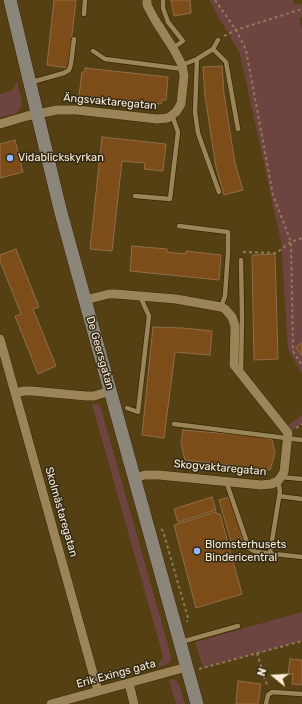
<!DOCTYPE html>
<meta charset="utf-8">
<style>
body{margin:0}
#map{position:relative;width:302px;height:704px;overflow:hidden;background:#544012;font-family:Rubik,sans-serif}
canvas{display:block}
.north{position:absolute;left:254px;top:656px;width:40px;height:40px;-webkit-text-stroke:3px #322916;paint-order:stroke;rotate:288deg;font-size:11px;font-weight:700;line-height:16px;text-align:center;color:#f8ecd4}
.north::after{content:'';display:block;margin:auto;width:14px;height:18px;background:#f8ecd4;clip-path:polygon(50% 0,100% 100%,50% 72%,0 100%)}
</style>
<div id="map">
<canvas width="302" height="704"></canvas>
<div class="north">N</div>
</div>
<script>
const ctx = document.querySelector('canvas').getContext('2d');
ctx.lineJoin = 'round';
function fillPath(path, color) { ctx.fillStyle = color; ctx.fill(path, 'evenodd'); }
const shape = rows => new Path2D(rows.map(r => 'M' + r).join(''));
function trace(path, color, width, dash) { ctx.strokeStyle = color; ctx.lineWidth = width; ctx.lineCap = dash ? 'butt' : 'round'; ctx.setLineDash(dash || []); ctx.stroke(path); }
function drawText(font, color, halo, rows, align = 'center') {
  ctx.font = font + ' Rubik,sans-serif'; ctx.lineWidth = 3; ctx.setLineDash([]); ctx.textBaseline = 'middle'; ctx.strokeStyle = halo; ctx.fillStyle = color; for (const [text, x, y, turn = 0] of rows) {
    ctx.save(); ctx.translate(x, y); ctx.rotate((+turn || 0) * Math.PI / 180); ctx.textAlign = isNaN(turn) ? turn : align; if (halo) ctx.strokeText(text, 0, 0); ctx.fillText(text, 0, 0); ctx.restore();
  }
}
const green = shape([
 [209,0,293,0,295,5,302,4,302,17,299,18,302,29,302,374,288,349,281,242,240,54],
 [17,81,22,104,17,113,0,117,0,94,12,91],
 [92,404,100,405,166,638,171,658,170,662,166,665,157,667,163,656],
 [302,415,302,424,288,433,284,428],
 [302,612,302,641,203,668,195,642],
 [173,679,177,681,180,687,185,704,176,704,169,680]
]);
const building = shape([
 [54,0,76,0,68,68,47,65,54,0],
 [171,0,190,0,191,13,174,16,171,0],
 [222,66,224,94,235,163,243,190,224,195,216,167,205,96,203,67,222,66],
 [85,68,168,77,166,100,162,100,161,104,79,96,82,72,85,72,85,68],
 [102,137,166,144,163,171,144,169,145,163,122,161,112,251,90,249,102,137],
 [15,140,23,172,0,178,0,144,15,140],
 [132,246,167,249,167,252,185,254,186,251,221,255,219,280,130,271,132,246],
 [16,249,39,307,33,309,56,366,38,374,15,316,21,314,0,261,0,255,16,249],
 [275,254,278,359,254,360,252,255,275,254],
 [153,327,183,328,212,331,210,355,175,352,164,438,142,435,153,327],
 [302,343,302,356,296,347,302,343],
 [183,430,242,435,243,434,269,439,272,440,275,453,270,470,185,460,181,443,183,430],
 [212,497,216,510,178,522,174,509,212,497],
 [230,497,244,544,233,548,219,500,230,497],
 [216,512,217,514,220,514,242,594,196,608,174,525,216,512],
 [290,659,302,660,302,685,292,684,293,674,288,674,290,659],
 [238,681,261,684,258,704,236,704,238,681]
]);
const path = shape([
 [215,0,236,30,246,50,273,195,291,242,293,351,302,365],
 [224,36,236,30,302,9],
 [243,252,276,253,291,242,302,238],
 [296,428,302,424],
 [161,529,163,531,188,618,187,622],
 [257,653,265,680,268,686],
 [199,669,302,641]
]);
const lane = shape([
 [163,0,163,8,168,22,183,41,173,48],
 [84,14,85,0],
 [213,49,226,62,238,129],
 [93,51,105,59,183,69],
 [197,59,195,112,198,133,219,192],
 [182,65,197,59,213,49,218,40],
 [32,82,64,73,69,70,71,64,74,39],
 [135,196,170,199,178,132,172,115],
 [179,226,228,232,228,252,225,296,221,307],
 [241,372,242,319,241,260],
 [127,408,138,412,149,316,140,296],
 [174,424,302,440],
 [281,477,302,479],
 [226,481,249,548,256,552,302,557],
 [279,496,302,499],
 [270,553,280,491,278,481],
 [181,642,238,626],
 [266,704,268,695,272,692,302,694]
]);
const street = shape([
 [0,124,27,116,57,110,77,110,157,119,168,118,176,112,181,104,184,76,182,65,173,48,155,20,147,5,147,0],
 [85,300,109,294,116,294,176,299,221,307,225,309,232,317,235,326,234,365,288,433,284,472,278,481,271,484,261,485,159,475,145,475,134,478],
 [0,339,98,691],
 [15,393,24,391,32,391,86,396,94,396,110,391],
 [129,683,134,704],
 [51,704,187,667]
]);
const secondary = shape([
 [10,0,60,209,85,300,197,704]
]);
const markers = [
 [10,158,4,"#95b7fd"],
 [197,551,4,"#95b7fd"]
];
const streetNames = [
 ["Ängsvaktaregatan",110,102,5],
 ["De Geersgatan",100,353,74],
 ["Skogvaktaregatan",220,468,5],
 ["Skolmästaregatan",61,512,74],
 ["Erik Exings gata",116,674,-15]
];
const poiNames = [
 ["Vidablickskyrkan",18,158],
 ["Blomsterhusets",205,545],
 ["Bindericentral",205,558]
];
fillPath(green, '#6e4441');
fillPath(building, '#7c4d18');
trace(building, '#916d4a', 1);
trace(lane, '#362704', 6);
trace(street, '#362704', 10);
trace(secondary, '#362704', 14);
trace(path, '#8d7c56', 2, [3, 3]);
trace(lane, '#9b8558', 4.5);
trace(street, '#9b8558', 9);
trace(secondary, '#8c867a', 13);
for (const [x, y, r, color] of markers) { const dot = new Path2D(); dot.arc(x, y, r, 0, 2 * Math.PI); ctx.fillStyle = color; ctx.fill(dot); trace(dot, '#322916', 1.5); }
drawText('11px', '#f8ecd4', '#322916', streetNames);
drawText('11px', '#f8ecd4', '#322916', poiNames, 'left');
</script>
